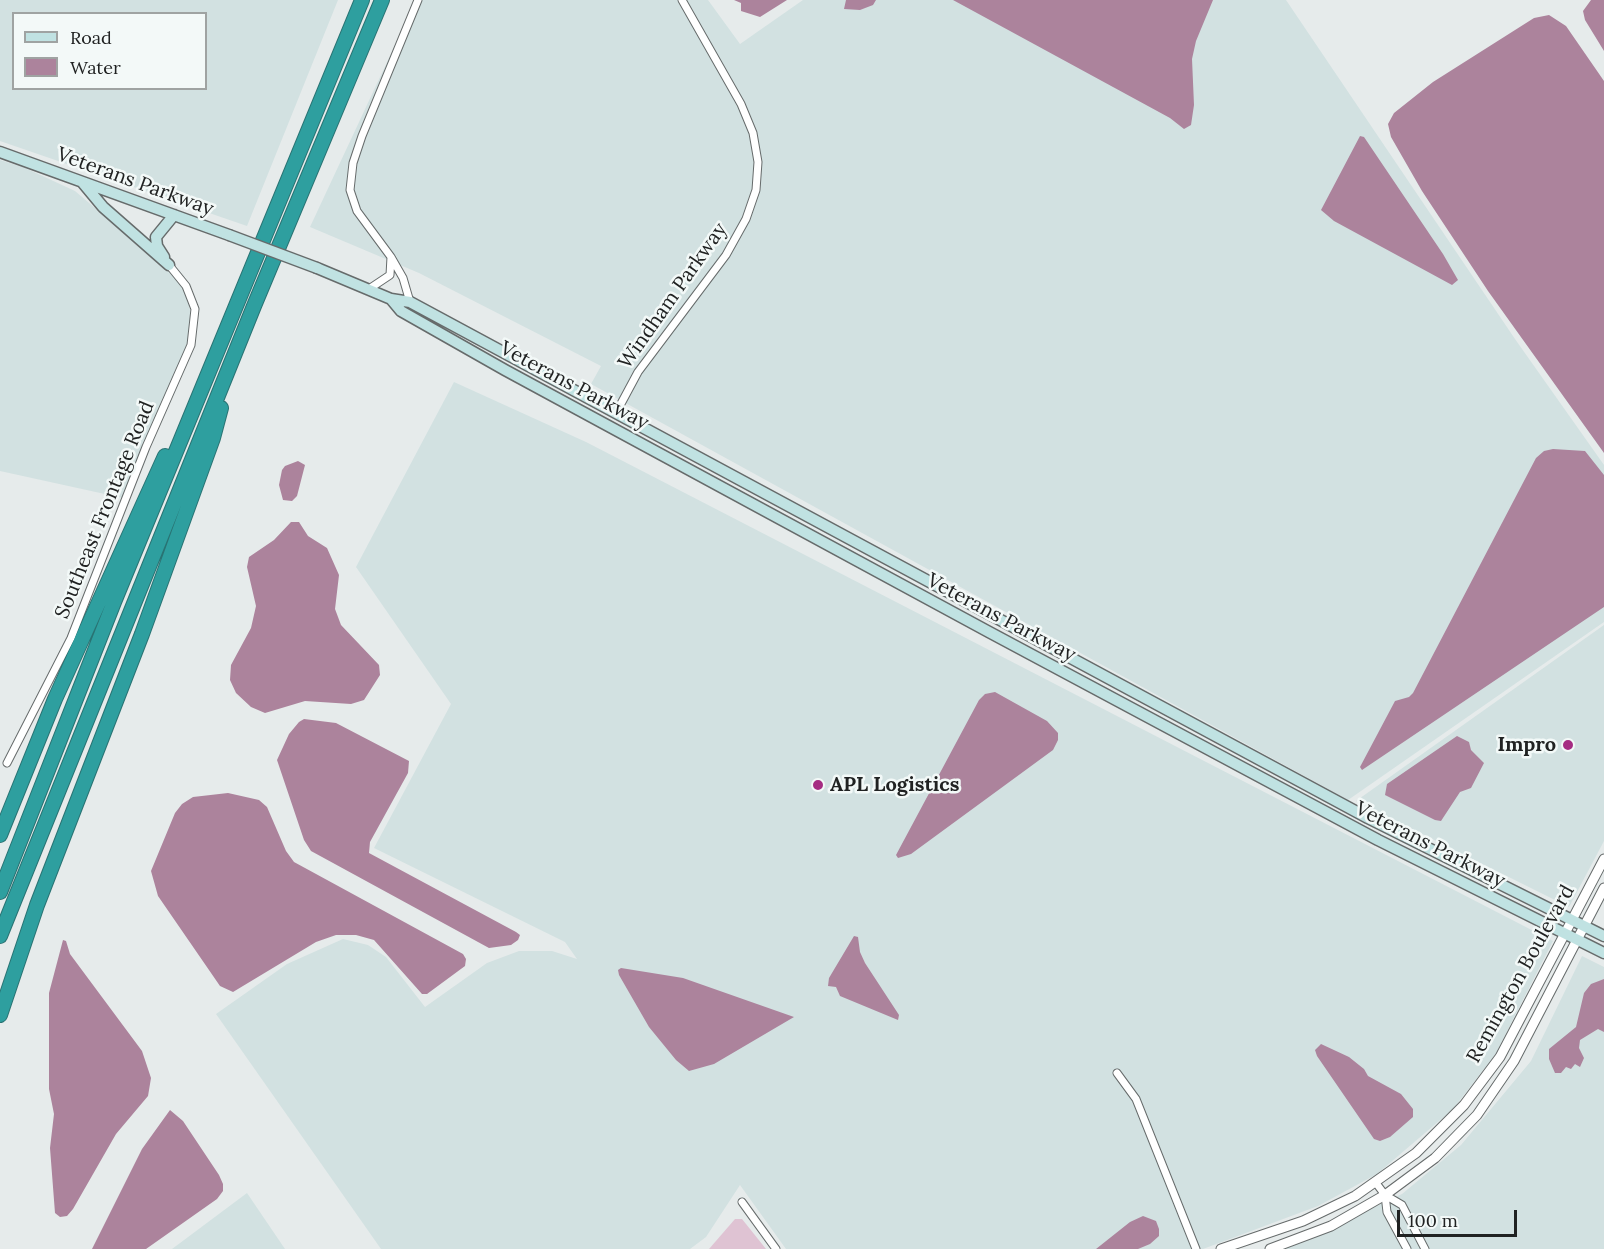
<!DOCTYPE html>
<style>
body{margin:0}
#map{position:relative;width:1604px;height:1249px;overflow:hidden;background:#e6ebeb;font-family:Lora,serif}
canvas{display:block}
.legend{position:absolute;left:12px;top:12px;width:195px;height:78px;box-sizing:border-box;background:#f3f9f8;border:2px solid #9fa3a2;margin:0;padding:8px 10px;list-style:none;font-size:18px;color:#202222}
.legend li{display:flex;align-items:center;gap:12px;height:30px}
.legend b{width:30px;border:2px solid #9fa3a2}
.scale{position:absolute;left:1397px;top:1210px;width:120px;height:27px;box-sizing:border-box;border:3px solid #202222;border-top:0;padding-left:8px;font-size:18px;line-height:21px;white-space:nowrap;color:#202222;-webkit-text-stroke:4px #f3f9f8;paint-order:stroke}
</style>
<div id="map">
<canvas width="1604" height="1249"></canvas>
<ul class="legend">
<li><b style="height:8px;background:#c0e2e2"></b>Road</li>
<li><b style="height:16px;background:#ac839c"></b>Water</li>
</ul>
<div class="scale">100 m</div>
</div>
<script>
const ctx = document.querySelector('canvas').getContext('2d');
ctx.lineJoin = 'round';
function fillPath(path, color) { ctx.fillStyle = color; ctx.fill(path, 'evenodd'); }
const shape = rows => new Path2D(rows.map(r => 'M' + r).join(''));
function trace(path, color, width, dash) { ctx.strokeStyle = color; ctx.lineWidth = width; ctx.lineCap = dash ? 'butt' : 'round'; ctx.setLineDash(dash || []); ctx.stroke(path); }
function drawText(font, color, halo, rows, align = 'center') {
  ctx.font = font + ' Lora,serif'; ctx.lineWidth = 5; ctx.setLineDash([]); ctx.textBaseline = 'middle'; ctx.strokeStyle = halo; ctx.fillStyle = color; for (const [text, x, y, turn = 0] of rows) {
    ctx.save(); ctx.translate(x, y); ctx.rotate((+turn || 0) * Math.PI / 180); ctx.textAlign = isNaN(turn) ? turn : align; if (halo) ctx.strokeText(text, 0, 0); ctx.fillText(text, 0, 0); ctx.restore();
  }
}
const built = shape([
 [0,0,338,0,247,226,0,141],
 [14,14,206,14,206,88,14,88],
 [416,0,708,0,740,44,803,0,1286,0,1515,339,1604,465,1604,622,1348,800,591,384,601,366,419,273,310,227],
 [0,160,23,167,75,191,167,269,181,284,189,304,192,324,185,351,123,498,0,471],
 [454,382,586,442,1553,941,1495,1055,1453,1109,1377,1174,1318,1206,1203,1249,786,1249,740,1185,706,1237,690,1249,381,1249,216,1014,287,964,343,939,368,945,386,957,425,1007,487,963,519,951,552,951,577,959,565,942,374,848,451,704,356,567],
 [1604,625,1604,841,1569,907,1356,801],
 [1582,956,1604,967,1604,1249,1285,1249,1402,1194,1461,1145,1531,1061],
 [247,1193,285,1249,172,1249]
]);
const green = shape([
 [735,1219,742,1219,766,1249,709,1249]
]);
const water = shape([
 [734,0,787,0,760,17,741,11,741,3],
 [846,0,876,0,873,5,860,10,844,9],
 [953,0,1213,0,1196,41,1192,59,1194,105,1191,125,1184,129,1170,118],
 [1591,0,1604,0,1604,51,1585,20,1583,11],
 [1549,15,1566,26,1604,81,1604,453,1488,291,1422,191,1391,137,1388,124,1394,113,1433,82,1534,18],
 [1360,136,1364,137,1443,254,1458,280,1452,285,1334,221,1321,210],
 [1553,449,1585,451,1604,475,1604,607,1362,770,1360,767,1395,701,1409,697,1413,693,1536,458,1544,451],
 [298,461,305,465,297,496,292,501,283,500,279,485,282,470,285,466],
 [291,522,299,522,308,536,327,548,339,575,335,609,341,625,379,665,380,675,364,700,351,704,305,701,265,713,251,707,236,693,230,680,231,665,251,628,256,606,247,567,249,557,274,540],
 [995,692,1047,721,1058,733,1058,740,1053,750,911,854,898,858,896,855,979,700,985,694],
 [304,719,336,723,409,761,408,773,370,842,369,853,516,932,520,935,518,940,511,945,489,948,311,851,304,840,277,760,289,734,299,722],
 [1457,736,1469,742,1471,750,1484,763,1471,788,1460,792,1441,821,1435,820,1385,795,1387,784],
 [228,793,259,800,267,807,286,851,294,862,463,954,466,959,465,966,427,994,422,994,374,940,356,935,336,935,316,942,233,992,220,986,158,896,151,871,175,813,182,804,193,797],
 [854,936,858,937,860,952,865,963,899,1015,898,1020,840,996,836,987,828,986,829,978],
 [63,940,66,941,70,954,142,1051,151,1078,148,1096,116,1134,73,1209,67,1216,60,1217,55,1213,50,1148,54,1114,49,1089,49,993],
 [621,968,683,978,794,1017,714,1064,689,1071,676,1060,649,1027,619,975,618,970],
 [1604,979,1604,1032,1598,1029,1580,1040,1579,1048,1584,1058,1580,1067,1575,1064,1571,1069,1566,1067,1561,1073,1555,1073,1549,1059,1549,1049,1576,1027,1584,993,1591,984],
 [1321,1044,1349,1057,1364,1069,1368,1076,1401,1094,1413,1109,1413,1117,1390,1137,1380,1141,1374,1139,1317,1056,1315,1050],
 [170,1110,183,1121,219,1175,223,1184,223,1191,217,1199,146,1249,92,1249,142,1149],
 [1143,1216,1156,1221,1159,1229,1159,1236,1150,1244,1138,1249,1096,1249,1130,1222]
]);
const minor = shape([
 [391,257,357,211,350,190,353,163,362,136,418,0],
 [369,289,390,275,391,257,403,278,410,302],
 [616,413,638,372,726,255,746,219,756,190,758,162,753,133,741,104,682,0],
 [7,763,71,638,146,447,191,345,195,309,186,286,169,265],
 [1117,1073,1136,1099,1196,1249],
 [1376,1183,1385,1195,1402,1205,1425,1249],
 [1385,1195,1387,1212,1407,1249],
 [742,1202,776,1249]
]);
const tertiary = shape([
 [1221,1249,1303,1221,1355,1196,1416,1153,1464,1105,1500,1057,1604,859],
 [1270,1249,1331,1226,1385,1195,1435,1158,1477,1115,1514,1061,1604,888]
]);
const secondary = shape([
 [0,152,229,235],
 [83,183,103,207,169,265],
 [164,257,157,246,156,237,174,215],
 [317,268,391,299,410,302,1368,818,1604,936],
 [391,299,401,311,505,370,989,632,1378,840,1604,953]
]);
const motorway = shape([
 [0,835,55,699,165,456],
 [0,892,114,602,362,0],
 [0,936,254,306,382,0],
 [0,1015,37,905,142,634,213,438,221,408]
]);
const secondaryBridge = shape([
 [229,235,317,268]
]);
const markers = [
 [1568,745,6,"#a52c82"],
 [818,785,6,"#a52c82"]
];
const streetNames = [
 ["Veterans Parkway",135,182,20],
 ["Windham Parkway",673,296,-55],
 ["Veterans Parkway",574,386,28],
 ["Southeast Frontage Road",105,510,-68],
 ["Veterans Parkway",1001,618,28],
 ["Veterans Parkway",1430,845,27],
 ["Remington Boulevard",1521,974,-61]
];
const poiNames = [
 ["Impro",1556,745],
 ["APL Logistics",830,785,"left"]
];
fillPath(built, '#d2e1e1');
fillPath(green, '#dfc3d3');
fillPath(water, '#ac839c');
trace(minor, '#666b6b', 9);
trace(tertiary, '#666b6b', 11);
trace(secondary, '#666b6b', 13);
trace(motorway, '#297373', 16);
trace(minor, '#fff', 7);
trace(tertiary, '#fff', 9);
trace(secondary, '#c0e2e2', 10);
trace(motorway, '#2e9f9f', 14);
trace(secondaryBridge, '#666b6b', 13, []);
trace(secondaryBridge, '#c0e2e2', 10);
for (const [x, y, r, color] of markers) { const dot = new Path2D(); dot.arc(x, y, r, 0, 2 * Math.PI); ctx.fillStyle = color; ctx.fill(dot); trace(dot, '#f3f9f8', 2); }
drawText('20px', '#202222', '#f3f9f8', streetNames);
drawText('bold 20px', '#202222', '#f3f9f8', poiNames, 'right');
</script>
